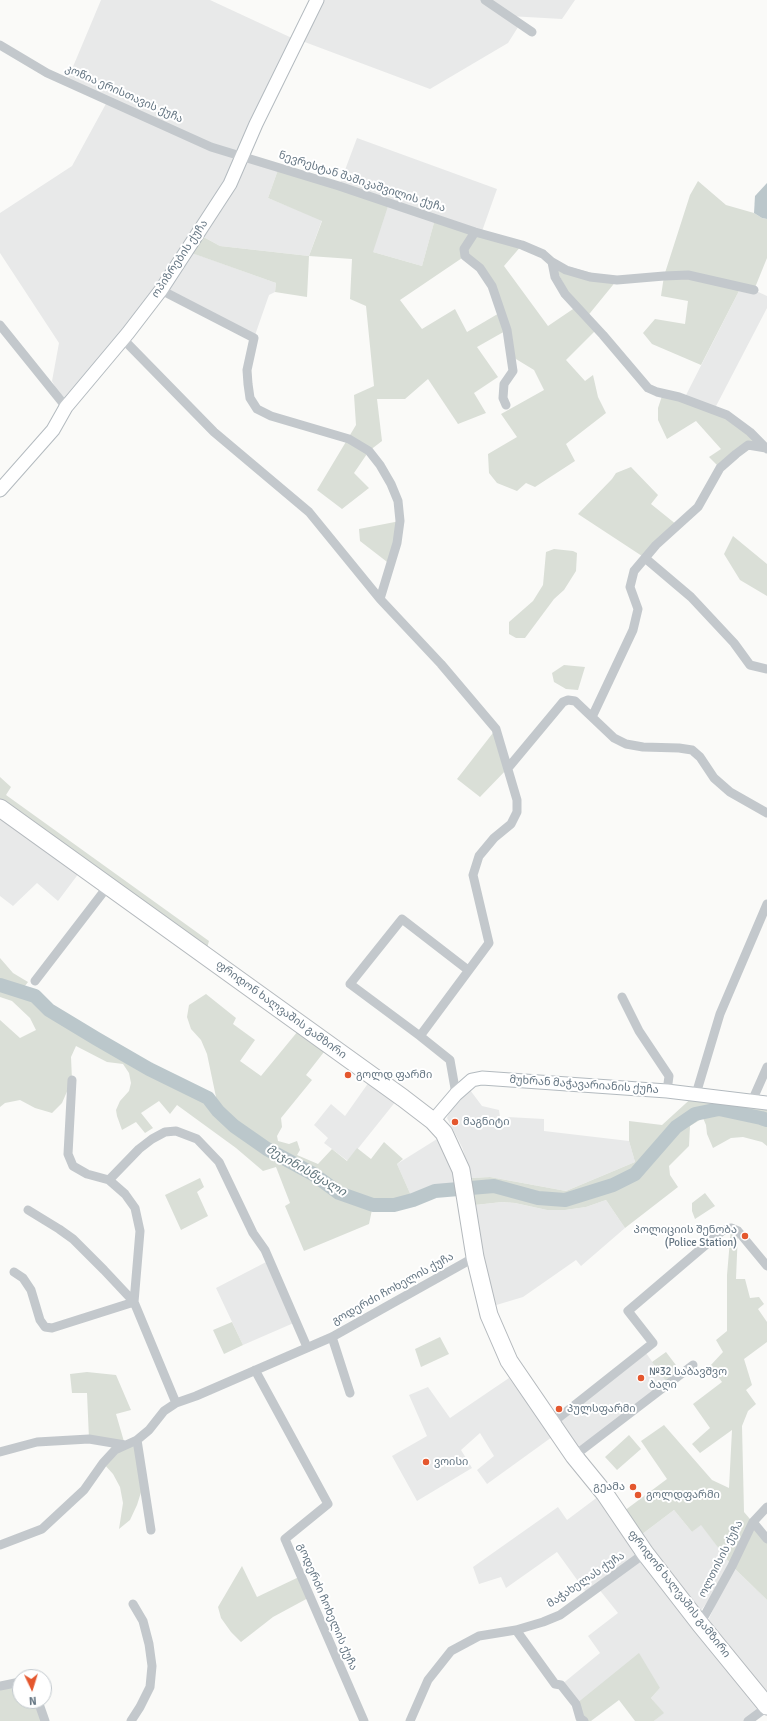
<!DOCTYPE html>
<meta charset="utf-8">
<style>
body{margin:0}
#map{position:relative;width:767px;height:1721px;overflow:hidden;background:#fafaf8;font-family:Signika,sans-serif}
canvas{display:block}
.north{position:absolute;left:12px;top:1669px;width:40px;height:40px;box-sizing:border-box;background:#fff;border:1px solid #c1c8cd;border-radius:50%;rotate:176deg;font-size:11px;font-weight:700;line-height:16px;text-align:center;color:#657683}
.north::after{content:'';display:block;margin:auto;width:14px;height:18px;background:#e4572e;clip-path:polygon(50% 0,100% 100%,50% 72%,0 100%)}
</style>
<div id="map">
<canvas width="767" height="1721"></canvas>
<div class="north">N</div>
</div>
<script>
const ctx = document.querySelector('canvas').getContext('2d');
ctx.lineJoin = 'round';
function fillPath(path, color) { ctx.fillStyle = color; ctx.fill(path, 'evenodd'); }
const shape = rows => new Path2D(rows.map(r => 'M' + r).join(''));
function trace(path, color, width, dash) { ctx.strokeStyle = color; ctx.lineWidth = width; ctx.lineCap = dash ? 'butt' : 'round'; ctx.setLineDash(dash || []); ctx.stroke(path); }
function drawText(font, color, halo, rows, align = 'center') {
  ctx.font = font + ' Signika,"Noto Sans Georgian",sans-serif'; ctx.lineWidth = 4; ctx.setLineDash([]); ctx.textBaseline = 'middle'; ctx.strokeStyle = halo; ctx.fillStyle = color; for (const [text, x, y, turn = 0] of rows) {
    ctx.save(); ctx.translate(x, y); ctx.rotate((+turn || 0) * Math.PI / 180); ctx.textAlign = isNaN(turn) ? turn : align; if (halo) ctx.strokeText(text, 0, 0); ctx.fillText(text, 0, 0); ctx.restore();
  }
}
const built = shape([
 [101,0,210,0,294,39,241,156,279,167,268,198,322,220,309,256,220,246,198,234,187,251,276,283,275,292,269,295,254,338,161,290,66,407,52,381,59,343,0,253,0,213,72,166,108,100,67,81],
 [324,0,575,0,562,19,509,16,520,24,508,43,430,89,302,41],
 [357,138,497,189,481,234,435,219,422,266,373,252,339,186],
 [741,287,754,290,767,296,767,308,714,410,684,399],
 [0,817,79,873,58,901,37,883,13,906,0,896],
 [369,1082,396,1101,348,1161,324,1143,328,1138,314,1125,331,1104,345,1116],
 [470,1090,482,1106,499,1110,501,1124,507,1117,544,1119,544,1131,629,1141,635,1162,566,1191,490,1177,472,1178,462,1147,447,1118,452,1104],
 [437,1139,451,1162,455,1189,435,1191,413,1200,397,1164],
 [606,1200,625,1228,581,1266,576,1260,523,1297,493,1306,475,1205,502,1202,515,1203,547,1210,565,1210,586,1207],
 [270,1260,296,1322,243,1345,216,1288],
 [646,1353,666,1381,577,1451,559,1421],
 [509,1378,552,1437,487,1484,477,1470,494,1456,480,1433,461,1450,472,1468,417,1501,392,1456,427,1436,409,1395,428,1387,450,1418],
 [599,1496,641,1559,763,1707,744,1721,654,1721,663,1713,651,1698,660,1688,576,1704,561,1685,600,1653,588,1636,618,1613,598,1588,588,1595,557,1552,506,1588,501,1577,479,1584,473,1567,558,1507,567,1520],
 [674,1510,692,1532,701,1524,732,1566,767,1600,767,1698,707,1623,731,1569,700,1612,641,1535]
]);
const green = shape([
 [279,167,389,203,373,252,422,266,435,219,522,245,504,266,548,326,576,307,552,262,617,280,586,318,597,329,566,360,585,381,593,375,598,397,606,413,566,444,575,461,535,487,526,483,517,491,497,483,489,473,488,454,517,437,501,414,544,390,534,370,511,356,507,330,477,347,498,377,474,393,486,413,458,424,428,379,405,399,377,399,382,441,369,451,354,473,369,488,342,509,317,490,356,425,354,395,374,386,366,306,350,299,352,259,309,256,307,297,275,292,276,283,186,251,198,234,220,246,309,256,322,221,268,198],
 [465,256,492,286,501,312,467,332,455,309,422,329,400,300],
 [698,181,726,205,754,213,762,218,767,219,767,258,754,290,741,287,701,365,652,344,643,333,655,319,685,324,688,301,661,296,664,276,690,195],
 [663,393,727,415,760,443,748,446,720,468,709,457,721,449,696,421,667,439,658,420,658,408],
 [631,467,658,495,651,504,677,525,645,558,578,514,612,479,616,473],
 [400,521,391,565,360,541,359,529],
 [733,536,767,564,767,596,740,580,724,554],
 [554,549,573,551,577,553,576,571,564,590,554,599,525,638,516,638,509,634,509,622,533,601,543,585,546,552],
 [564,665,585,667,578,690,566,689,554,682,552,673],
 [496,729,508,768,480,797,457,779],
 [0,777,11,787,6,795,209,941,207,948,0,799],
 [0,958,13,973,28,982,21,991,35,996,49,1010,149,1069,208,1098,216,1097,207,1054,201,1040,191,1029,187,1017,189,1005,206,994,236,1018,233,1024,255,1040,240,1061,261,1076,298,1031,324,1052,306,1075,312,1080,281,1118,282,1127,277,1136,278,1141,289,1144,297,1141,300,1150,297,1155,318,1164,332,1149,347,1161,357,1148,371,1159,384,1142,403,1159,397,1164,413,1200,394,1205,373,1205,369,1224,304,1251,285,1206,290,1203,276,1167,263,1171,236,1148,177,1105,170,1114,159,1101,141,1113,153,1128,145,1133,136,1122,122,1130,117,1116,116,1110,120,1101,129,1091,131,1083,129,1073,123,1064,107,1062,76,1046,71,1057,72,1080,62,1103,52,1113,35,1108,20,1100,5,1103,0,1107,0,1020,20,1038,36,1030,30,1018,12,1001,0,997],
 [696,1094,767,1103,767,1146,762,1142,743,1137,731,1138,713,1148,707,1134,706,1125,703,1118,690,1126,689,1146,669,1166,670,1175,678,1187,625,1228,606,1200,586,1207,565,1210,547,1210,515,1203,502,1202,475,1205,472,1178,490,1177,566,1191,635,1162,629,1141,629,1121,662,1125],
 [200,1178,204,1187,197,1192,208,1216,181,1230,165,1195],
 [705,1193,715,1206,695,1219,692,1211,692,1203],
 [731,1228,738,1231,736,1279,745,1279,750,1298,759,1297,764,1304,758,1309,767,1322,767,1342,744,1359,752,1385,746,1390,756,1404,748,1411,742,1426,744,1512,767,1539,767,1600,732,1566,701,1525,692,1532,674,1510,641,1535,624,1511,667,1479,641,1441,664,1425,712,1480,729,1488,732,1430,700,1453,692,1444,710,1428,693,1404,722,1382,710,1366,723,1352,716,1340,727,1331,727,1275],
 [232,1322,243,1345,224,1354,213,1330],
 [440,1337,449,1354,421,1367,415,1349],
 [666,1352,682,1373,668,1384,652,1362],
 [87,1372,116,1375,131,1410,116,1414,125,1445,137,1440,144,1483,137,1505,130,1520,119,1529,123,1503,120,1487,113,1474,103,1463,124,1446,89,1439,87,1393,72,1393,70,1374],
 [629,1435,641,1449,617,1470,605,1457],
 [242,1566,257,1597,301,1576,310,1597,273,1617,241,1642,231,1632,221,1618,218,1607],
 [639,1653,660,1688,651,1698,664,1713,654,1721,635,1721,619,1700,591,1721,584,1721,576,1704],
 [20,1682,20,1701,38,1701,45,1721,0,1721,0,1686]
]);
const water = shape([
 [767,183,767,219,762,218,754,213,755,196]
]);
const river = shape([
 [0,985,35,996,49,1010,97,1039,149,1069,208,1098,218,1111,234,1126,267,1149,313,1174,339,1193,373,1205,394,1205,413,1200,435,1191,494,1186,538,1198,565,1200,613,1185,635,1174,676,1127,695,1114,719,1109,761,1118,767,1120]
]);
const street = shape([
 [485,0,532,32],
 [0,45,47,73,211,147,339,186,475,232,522,245,543,254,552,262,555,277,565,294,603,335,648,388,657,392,679,397,727,415,750,432,767,449],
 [475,232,464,249,465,256,480,268,492,286,507,330,513,371,504,384,503,398,506,405],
 [552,262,566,270,590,277,617,280,664,276,688,275,754,290],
 [161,290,254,338,247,370,248,384,250,398,257,409,271,416,349,439,369,451,380,465,391,484,398,501,400,521,397,543,380,599],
 [0,325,66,407],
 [123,339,214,432,309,512,380,599,441,664,496,729,517,800,517,812,511,824,494,838,479,856,473,875,489,943,420,1036],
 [645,558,691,597,734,643,750,665,767,669],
 [592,717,633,630,638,609,630,587,634,571,656,545,698,507,720,468,736,454,748,445,766,448],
 [508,768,563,702,568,700,575,701,614,738,626,744,643,747,679,748,692,750,700,757,714,778,730,792,767,813],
 [35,981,108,886],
 [622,997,639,1031,669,1076,667,1091],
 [456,1094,450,1060,420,1036,350,984,402,919,468,970],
 [696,1094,720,1014,767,904],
 [752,1101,767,1067],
 [109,1180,139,1149,152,1139,165,1132,176,1131,197,1139,219,1162,253,1233,265,1250,307,1347],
 [28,1210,59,1229,73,1239,104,1270,134,1302,176,1403],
 [14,1272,23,1278,31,1290,40,1320,45,1327,52,1328,134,1302,140,1231,135,1208,125,1194,109,1180,87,1174,73,1166,68,1154,72,1080],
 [332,1337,350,1393],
 [255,1370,328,1504,285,1539,364,1721],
 [552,1423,653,1343,628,1311,722,1231,731,1228,738,1231,767,1266],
 [137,1440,151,1530],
 [0,1452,37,1442,89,1439,125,1445],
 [574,1456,693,1365],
 [753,1522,767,1539],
 [0,1545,42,1529,84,1490,103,1463,115,1450,137,1440,149,1430,164,1411,176,1403,196,1396,332,1337,475,1257],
 [700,1624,732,1566,753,1522,767,1507],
 [516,1630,555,1684,561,1685,576,1704,580,1718,584,1721],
 [0,1686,20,1682],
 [38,1701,45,1721],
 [131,1721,140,1707,150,1687,152,1666,149,1644,143,1621,133,1604],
 [410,1721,428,1680,451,1651,479,1636,516,1630,543,1622,560,1615,645,1553],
 [748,1721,767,1707]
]);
const secondary = shape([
 [0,490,53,430,66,407,128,333,161,290,230,184,256,124,317,0],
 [433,1121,456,1094,472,1080,482,1078,667,1091,767,1103]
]);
const highway = shape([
 [0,808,403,1098,433,1121,444,1133,461,1170,475,1257,489,1315,509,1361,574,1456,605,1494,645,1553,700,1624,767,1706]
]);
const markers = [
 [348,1075,4,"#e4572e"],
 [455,1122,4,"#e4572e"],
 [745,1236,4,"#e4572e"],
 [641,1378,4,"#e4572e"],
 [559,1409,4,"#e4572e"],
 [426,1462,4,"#e4572e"],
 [633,1487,4,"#e4572e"],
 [638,1495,4,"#e4572e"]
];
const streetNames = [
 ["კოწია ერისთავის ქუჩა",124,94,24],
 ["ნევრესტან შაშიკაშვილის ქუჩა",362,182,18],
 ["ოპიზრების ქუჩა",180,259,-56],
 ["ფრიდონ ხალვაშის გამზირი",281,1010,36],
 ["მუხრან მაჭავარიანის ქუჩა",584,1085,4],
 ["გოდერძი ჩოხელის ქუჩა",393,1289,-29],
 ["ოლთისის ქუჩა",721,1559,-63],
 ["მაჭახელას ქუჩა",586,1580,-34],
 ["ფრიდონ ხალვაშის გამზირი",679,1594,52],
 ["გოდერძი ჩოხელის ქუჩა",327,1607,67]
];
const poiNames = [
 ["გოლდ ფარმი",356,1075],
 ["მაგნიტი",463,1122],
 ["პოლიციის შენობა",737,1230,"right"],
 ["(Police Station)",737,1243,"right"],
 ["№32 საბავშვო",649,1372],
 ["ბაღი",649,1385],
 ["პულსფარმი",567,1409],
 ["ვოისი",434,1462],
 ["გეამა",625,1487,"right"],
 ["გოლდფარმი",646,1495]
];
const waterNames = [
 ["მეჯინისწყალი",306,1171,30]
];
fillPath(built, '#e8e9e9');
fillPath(green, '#dadfd7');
fillPath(water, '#bbc7cb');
trace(river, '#bbc7cb', 14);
trace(secondary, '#b3babf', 15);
trace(highway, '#b4b9bd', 19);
trace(street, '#c3c8cc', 9);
trace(secondary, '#fff', 13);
trace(highway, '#fff', 17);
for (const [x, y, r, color] of markers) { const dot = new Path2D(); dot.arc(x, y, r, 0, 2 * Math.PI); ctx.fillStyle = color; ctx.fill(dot); trace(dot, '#fff', 1.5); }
drawText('11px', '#657683', '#fff', streetNames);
drawText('11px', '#657683', '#fff', poiNames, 'left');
drawText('italic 12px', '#60757c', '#fff', waterNames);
</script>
